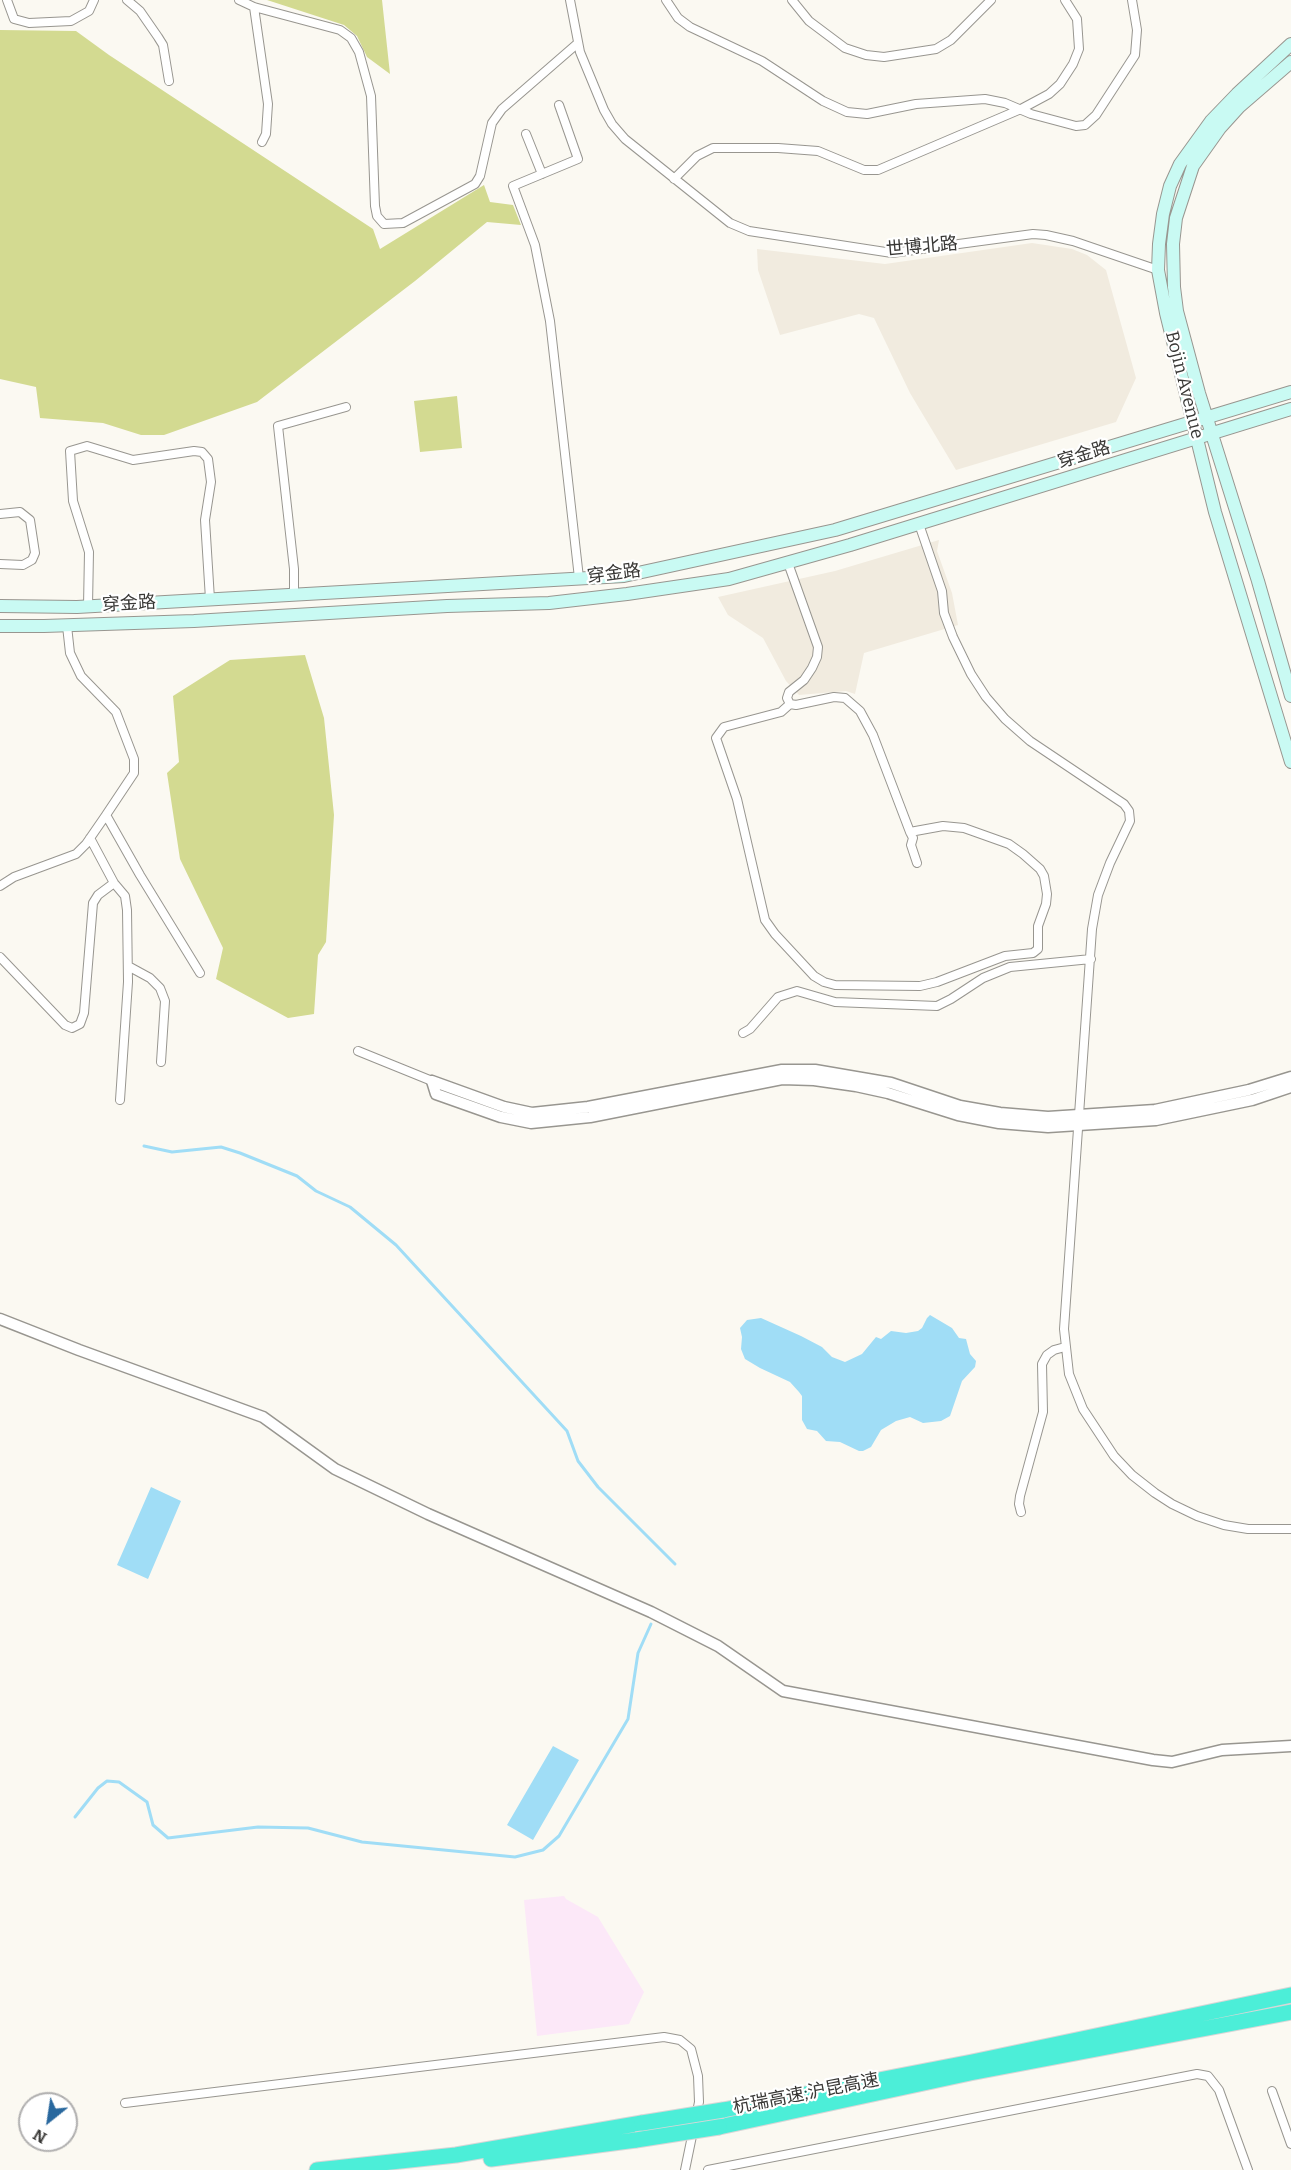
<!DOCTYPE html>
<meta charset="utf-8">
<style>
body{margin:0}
#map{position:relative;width:1291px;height:2170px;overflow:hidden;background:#fbf9f2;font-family:Bitter,serif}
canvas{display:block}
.north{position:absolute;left:18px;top:2092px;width:60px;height:60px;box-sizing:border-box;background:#fff;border:2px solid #b0afaf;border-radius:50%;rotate:210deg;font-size:16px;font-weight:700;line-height:24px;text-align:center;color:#393836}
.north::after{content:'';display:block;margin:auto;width:21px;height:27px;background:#29689e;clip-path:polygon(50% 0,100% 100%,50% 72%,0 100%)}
</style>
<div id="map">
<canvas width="1291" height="2170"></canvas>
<div class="north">N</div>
</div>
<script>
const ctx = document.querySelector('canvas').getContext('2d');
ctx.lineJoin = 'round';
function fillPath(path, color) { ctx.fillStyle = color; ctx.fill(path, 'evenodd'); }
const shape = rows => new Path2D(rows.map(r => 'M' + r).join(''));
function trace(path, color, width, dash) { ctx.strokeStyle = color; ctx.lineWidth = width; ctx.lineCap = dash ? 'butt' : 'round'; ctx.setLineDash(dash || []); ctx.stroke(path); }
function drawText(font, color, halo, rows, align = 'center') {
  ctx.font = font + ' Bitter,"Noto Sans SC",serif'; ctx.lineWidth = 4.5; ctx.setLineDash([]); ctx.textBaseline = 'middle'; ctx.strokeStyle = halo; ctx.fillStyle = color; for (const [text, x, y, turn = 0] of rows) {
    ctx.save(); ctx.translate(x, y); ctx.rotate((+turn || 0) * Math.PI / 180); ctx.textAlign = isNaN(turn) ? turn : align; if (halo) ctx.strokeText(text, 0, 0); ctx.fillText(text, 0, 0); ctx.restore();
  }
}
const built = shape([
 [1032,243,1072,249,1087,255,1106,270,1136,378,1116,422,956,470,910,393,874,318,859,314,780,335,758,270,757,249,885,264],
 [939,540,937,551,952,593,958,625,864,653,855,694,846,691,799,695,786,681,763,638,728,615,718,597,835,571]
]);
const education = shape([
 [564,1896,566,1899,598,1917,644,1992,629,2024,537,2036,524,1900]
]);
const green = shape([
 [267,0,382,0,390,74,367,57,357,36,344,25],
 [0,30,76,31,109,55,373,229,380,249,484,185,490,202,513,205,521,225,487,222,415,281,257,402,164,435,141,435,103,423,40,418,36,387,0,379],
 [457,396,462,448,420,452,414,401],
 [305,655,324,718,334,815,326,942,318,955,314,1014,288,1018,216,979,223,948,180,859,167,773,179,762,173,696,230,660]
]);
const water = shape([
 [930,1315,952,1328,959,1338,966,1339,970,1354,976,1361,975,1367,962,1381,950,1416,941,1421,923,1423,910,1417,896,1421,881,1430,871,1447,863,1451,859,1451,840,1442,826,1441,817,1431,807,1429,802,1420,802,1396,799,1392,790,1382,760,1368,745,1359,741,1349,742,1337,740,1328,747,1320,761,1318,801,1336,822,1347,832,1357,845,1362,862,1354,876,1337,881,1339,891,1331,906,1333,918,1331,922,1328,927,1318],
 [151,1487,181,1501,148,1579,117,1565],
 [553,1746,579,1760,533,1840,507,1825]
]);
const stream = shape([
 [144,1146,172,1152,221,1147,240,1153,297,1176,316,1191,350,1207,396,1245,567,1431,578,1461,598,1487,675,1564],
 [75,1817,98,1788,107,1781,119,1782,147,1802,153,1825,168,1838,258,1827,308,1828,362,1842,515,1857,543,1850,559,1836,628,1719,638,1653,651,1624]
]);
const minor = shape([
 [7,0,14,19,29,23,71,21,89,11,94,0],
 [127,0,140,11,158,37,163,45,169,81],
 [239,0,254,7,340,30,351,38,359,52,371,96,375,206,377,216,384,224,403,223,475,184,480,176,492,123,502,109,578,43],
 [570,0,580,52,604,110,612,124,625,139,730,223,749,231,892,253,1033,234,1046,235,1073,241,1158,270],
 [666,0,678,18,690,27,762,61,823,101,847,112,867,114,916,104,985,99,1005,103,1031,114,1076,126,1085,125,1096,115,1135,55,1137,30,1132,0],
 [792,0,809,21,845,48,866,55,884,57,936,49,951,40,991,0],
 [254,7,268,104,266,134,262,142],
 [559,105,578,159,513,186,535,245,550,321,579,578],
 [526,134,542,174],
 [674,179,697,156,713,148,778,148,818,151,864,170,878,170,1021,109,1049,94,1060,84,1073,64,1079,49,1077,19,1065,0],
 [0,514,20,512,30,520,35,553,32,560,23,565,0,564],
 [919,524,942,591,944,613,953,637,971,674,986,697,1005,719,1030,741,1124,804,1129,811,1130,821,1110,863,1098,895,1092,929,1064,1329,1069,1374,1083,1409,1114,1456,1132,1475,1155,1493,1172,1504,1197,1516,1224,1525,1248,1529,1291,1529],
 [788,563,818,647,817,657,812,668,804,680,789,692,787,698,790,704,796,705,834,697,845,698,860,711,873,735,910,832,913,838,911,845,917,863],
 [294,595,294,569,278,426,346,407],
 [88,606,89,552,73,501,70,451,87,446,133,460,194,451,202,452,208,459,211,482,205,520,210,599],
 [67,626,70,653,81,676,116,712,134,759,134,773,106,815,140,875,200,973],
 [790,704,781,712,724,727,716,738,737,799,765,920,775,934,814,976,824,982,835,985,920,986,937,982,1005,956,1033,953,1038,949,1038,926,1046,904,1047,894,1044,876,1040,869,1023,854,1009,844,964,828,943,826,910,832],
 [90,838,114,883,125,896,127,910,128,982,120,1100],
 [0,886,14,877,76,854,86,844,106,815],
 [0,957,65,1025,72,1028,80,1024,84,1013,93,903,98,895,114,883],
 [128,966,150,978,160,988,165,1001,161,1062],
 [743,1033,750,1029,778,997,797,991,835,1002,937,1006,951,999,983,978,1010,967,1091,959],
 [358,1051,432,1081],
 [1021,1512,1019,1504,1020,1496,1043,1412,1042,1364,1047,1355,1054,1350,1065,1347],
 [1272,2091,1291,2144],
 [125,2103,664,2037,680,2040,691,2049,698,2076,699,2102,685,2170],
 [708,2170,1197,2074,1208,2076,1219,2090,1248,2170]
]);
const tertiary = shape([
 [432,1081,436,1094,501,1117,531,1123,590,1117,782,1079,814,1080,856,1086,888,1093,958,1115,999,1123,1048,1127,1156,1120,1252,1100,1291,1087],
 [432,1081,504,1107,532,1113,588,1107,782,1070,815,1070,891,1083,960,1106,1000,1113,1048,1117,1155,1110,1249,1090,1291,1077],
 [0,1319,79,1350,263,1417,335,1469,428,1514,651,1612,718,1646,783,1691,1153,1760,1172,1762,1222,1750,1291,1746]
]);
const secondary = shape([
 [1291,44,1237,94,1211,121,1180,164,1170,186,1163,214,1159,244,1158,270,1166,313,1215,512,1291,762],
 [1291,62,1239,107,1220,128,1193,166,1176,218,1173,244,1174,287,1177,311,1199,393,1258,581,1291,696],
 [0,606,77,607,624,576,835,530,1291,392],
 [0,626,44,626,194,621,447,606,549,603,627,594,729,579,850,545,1291,409]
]);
const motorway = shape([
 [723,2110,972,2062,1291,1995],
 [719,2127,970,2073,1291,2012],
 [491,2159,636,2140],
 [317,2170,456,2155,642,2123]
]);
const motorwayBridge = shape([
 [642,2123,723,2110],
 [636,2140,719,2127]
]);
const streetNames = [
 ["世博北路",922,247,-5],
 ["Bojin Avenue",1184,385,76],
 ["穿金路",1084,455,-17],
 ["穿金路",614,574,-7],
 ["穿金路",129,604,-3],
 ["杭瑞高速;沪昆高速",806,2094,-11]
];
fillPath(built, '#f1ebdf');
fillPath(education, '#fce8f8');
fillPath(green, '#d3da91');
fillPath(water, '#a0ddf6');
trace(stream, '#a0ddf6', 3);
trace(minor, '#989690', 10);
trace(tertiary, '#989690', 13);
trace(secondary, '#989690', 14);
trace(motorway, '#d7d7d7', 17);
trace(minor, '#fff', 8);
trace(tertiary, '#fff', 10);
trace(secondary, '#c9faf3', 12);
trace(motorway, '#4ceed8', 15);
trace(motorwayBridge, '#d7d7d7', 17, []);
trace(motorwayBridge, '#4ceed8', 15);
drawText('18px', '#393836', '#fff', streetNames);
</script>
